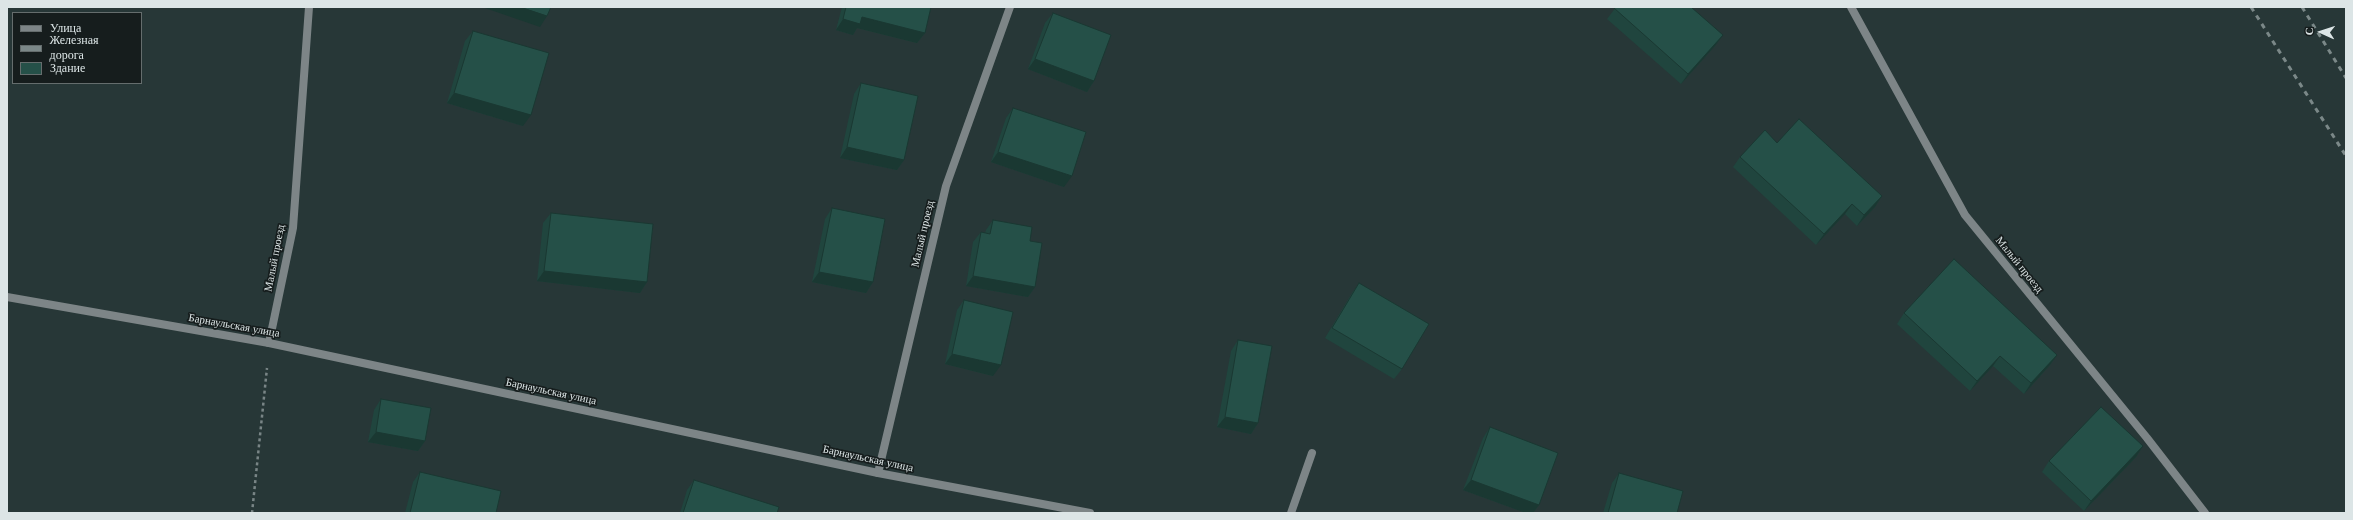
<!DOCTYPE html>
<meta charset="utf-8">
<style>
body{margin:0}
#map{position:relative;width:2353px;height:520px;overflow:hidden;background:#273737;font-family:Georgia,serif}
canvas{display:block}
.frame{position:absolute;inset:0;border:8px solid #dce5e6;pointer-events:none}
.legend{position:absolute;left:12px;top:12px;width:130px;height:72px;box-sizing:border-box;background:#161d1d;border:1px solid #656d6d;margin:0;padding:5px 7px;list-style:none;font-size:12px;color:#dce5e6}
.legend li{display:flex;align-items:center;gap:8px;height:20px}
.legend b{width:20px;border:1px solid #656d6d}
.north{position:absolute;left:2301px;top:12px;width:40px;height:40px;-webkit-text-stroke:3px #161d1d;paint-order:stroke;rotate:273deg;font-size:11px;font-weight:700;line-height:16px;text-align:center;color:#dce5e6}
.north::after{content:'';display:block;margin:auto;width:14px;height:18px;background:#dce5e6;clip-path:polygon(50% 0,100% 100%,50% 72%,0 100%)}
</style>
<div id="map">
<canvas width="2353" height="520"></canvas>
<div class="frame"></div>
<ul class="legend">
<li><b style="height:5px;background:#7d8587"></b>Улица</li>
<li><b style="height:5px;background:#7b8888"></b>Железная дорога</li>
<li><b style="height:11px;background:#255048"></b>Здание</li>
</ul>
<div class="north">С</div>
</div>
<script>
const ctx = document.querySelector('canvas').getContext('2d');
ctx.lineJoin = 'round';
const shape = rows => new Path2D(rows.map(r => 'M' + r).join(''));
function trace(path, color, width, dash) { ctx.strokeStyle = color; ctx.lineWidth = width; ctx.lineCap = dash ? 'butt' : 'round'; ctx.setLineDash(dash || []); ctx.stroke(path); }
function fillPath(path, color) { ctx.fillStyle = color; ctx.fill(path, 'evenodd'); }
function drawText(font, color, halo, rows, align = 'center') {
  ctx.font = font + ' Georgia,serif'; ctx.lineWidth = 3.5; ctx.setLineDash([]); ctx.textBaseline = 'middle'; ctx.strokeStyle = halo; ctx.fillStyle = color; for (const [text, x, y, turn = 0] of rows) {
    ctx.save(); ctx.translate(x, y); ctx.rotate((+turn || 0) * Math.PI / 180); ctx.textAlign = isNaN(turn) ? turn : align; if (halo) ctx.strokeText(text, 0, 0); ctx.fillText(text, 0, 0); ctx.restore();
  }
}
const path = shape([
 [252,513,267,368]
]);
const service = shape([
 [1291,513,1312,453]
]);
const minor = shape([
 [1851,7,1965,215,2147,438,2205,513],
 [269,343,293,228,309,7],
 [878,473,946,186,1010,7]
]);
const tertiary = shape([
 [7,297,269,343,878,473,1090,513]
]);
const rail = shape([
 [2251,7,2346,156],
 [2302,7,2346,78]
]);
const wall = shape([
 [842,7,931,7,925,33,917,43,857,28,853,35,836,30],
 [1616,7,1723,35,1715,46,1681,84,1607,19],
 [1053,13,1094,81,1087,92,1028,69,1045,23],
 [473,31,523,126,447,103,465,41],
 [861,83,904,160,897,170,840,158,854,94],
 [1013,108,1064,187,991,162,1006,118],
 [1777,143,1882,196,1875,207,1857,226,1845,214,1816,245,1733,167,1740,157],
 [832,208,873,282,866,293,812,282,825,219],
 [551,213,647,282,640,293,537,281,543,223],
 [993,220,1030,241,1035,287,1028,297,966,286,973,242,981,232,985,233,986,230],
 [1359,283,1402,369,1394,379,1325,338,1352,293],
 [964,300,993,376,945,364,957,310],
 [1904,313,2057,355,2050,365,2024,394,1993,366,1970,391,1897,324],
 [1238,340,1258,423,1251,434,1217,427,1231,351],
 [381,399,425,441,418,451,368,442,374,410],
 [1490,427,1539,505,1533,513,1526,513,1463,490,1483,438],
 [2143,446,2136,457,2084,511,2042,472,2049,461],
 [420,472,496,513,405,513,413,482],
 [1619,473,1677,513,1603,513,1612,483],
 [694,480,777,513,680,513,687,490]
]);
const shadedWall = shape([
 [482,7,520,7,547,16,540,27],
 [862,17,925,33,917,43,857,28,853,35,836,30,843,19],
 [1723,35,1715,46,1681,84,1688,74],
 [1035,59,1094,81,1087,92,1028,69],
 [454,93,531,115,523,126,447,103],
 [847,147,904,160,897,170,840,158],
 [998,152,1072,176,1064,187,991,162],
 [1882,196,1875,207,1857,226,1864,215],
 [1852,204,1845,214,1816,245,1824,234],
 [544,271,647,282,640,293,537,281],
 [819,272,873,282,866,293,812,282],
 [973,276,1035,287,1028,297,966,286],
 [952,354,1001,365,993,376,945,364],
 [2057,355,2050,365,2024,394,2031,383],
 [2000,356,1993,366,1970,391,1977,381],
 [1225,417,1258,423,1251,434,1217,427],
 [376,432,425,441,418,451,368,442],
 [2143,446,2136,457,2084,511,2091,501],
 [1471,480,1539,505,1533,513,1526,513,1463,490]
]);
const building = shape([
 [520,7,551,7,547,16,520,7],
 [846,7,931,7,925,33,862,17,860,24,843,19,846,7],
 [1616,7,1691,7,1723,35,1688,74,1614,8,1616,7],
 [1053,13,1111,35,1094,81,1035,59,1053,13],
 [473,31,549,53,531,115,454,93,473,31],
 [861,83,918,96,904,160,847,147,861,83],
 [1013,108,1086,132,1072,176,998,152,1013,108],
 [1799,119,1882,196,1864,215,1852,204,1824,234,1740,157,1765,130,1777,143,1799,119],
 [832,208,885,219,873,282,819,272,832,208],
 [551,213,653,224,647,282,544,271,551,213],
 [993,220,1032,227,1030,241,1042,243,1035,287,973,276,981,232,990,234,993,220],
 [1954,259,2057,355,2031,383,2000,356,1977,381,1904,313,1954,259],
 [1359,283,1429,324,1402,369,1332,328,1359,283],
 [964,300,1013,312,1001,365,952,354,964,300],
 [1238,340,1272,346,1258,423,1225,417,1238,340],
 [381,399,431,408,425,441,376,432,381,399],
 [2101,407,2143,446,2091,501,2049,461,2101,407],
 [1490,427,1558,453,1539,505,1471,480,1490,427],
 [420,472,501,491,496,513,410,513,420,472],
 [1619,473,1683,491,1677,513,1608,513,1619,473],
 [694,480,779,507,777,513,683,513,694,480]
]);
const streetNames = [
 ["Малый проезд",923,234,-77],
 ["Малый проезд",275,258,-79],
 ["Малый проезд",2019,265,51],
 ["Барнаульская улица",234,326,10],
 ["Барнаульская улица",551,392,12],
 ["Барнаульская улица",868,459,12]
];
trace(path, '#798586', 2.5, [3, 3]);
trace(service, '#7d8587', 8);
trace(minor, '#7d8587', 8);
trace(tertiary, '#7d8587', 8);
trace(rail, '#7b8888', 3, [5, 5]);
fillPath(wall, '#20453e');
fillPath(shadedWall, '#1a3832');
fillPath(building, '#255048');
trace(building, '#1a3832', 1);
drawText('11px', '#dce5e6', '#161d1d', streetNames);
</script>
